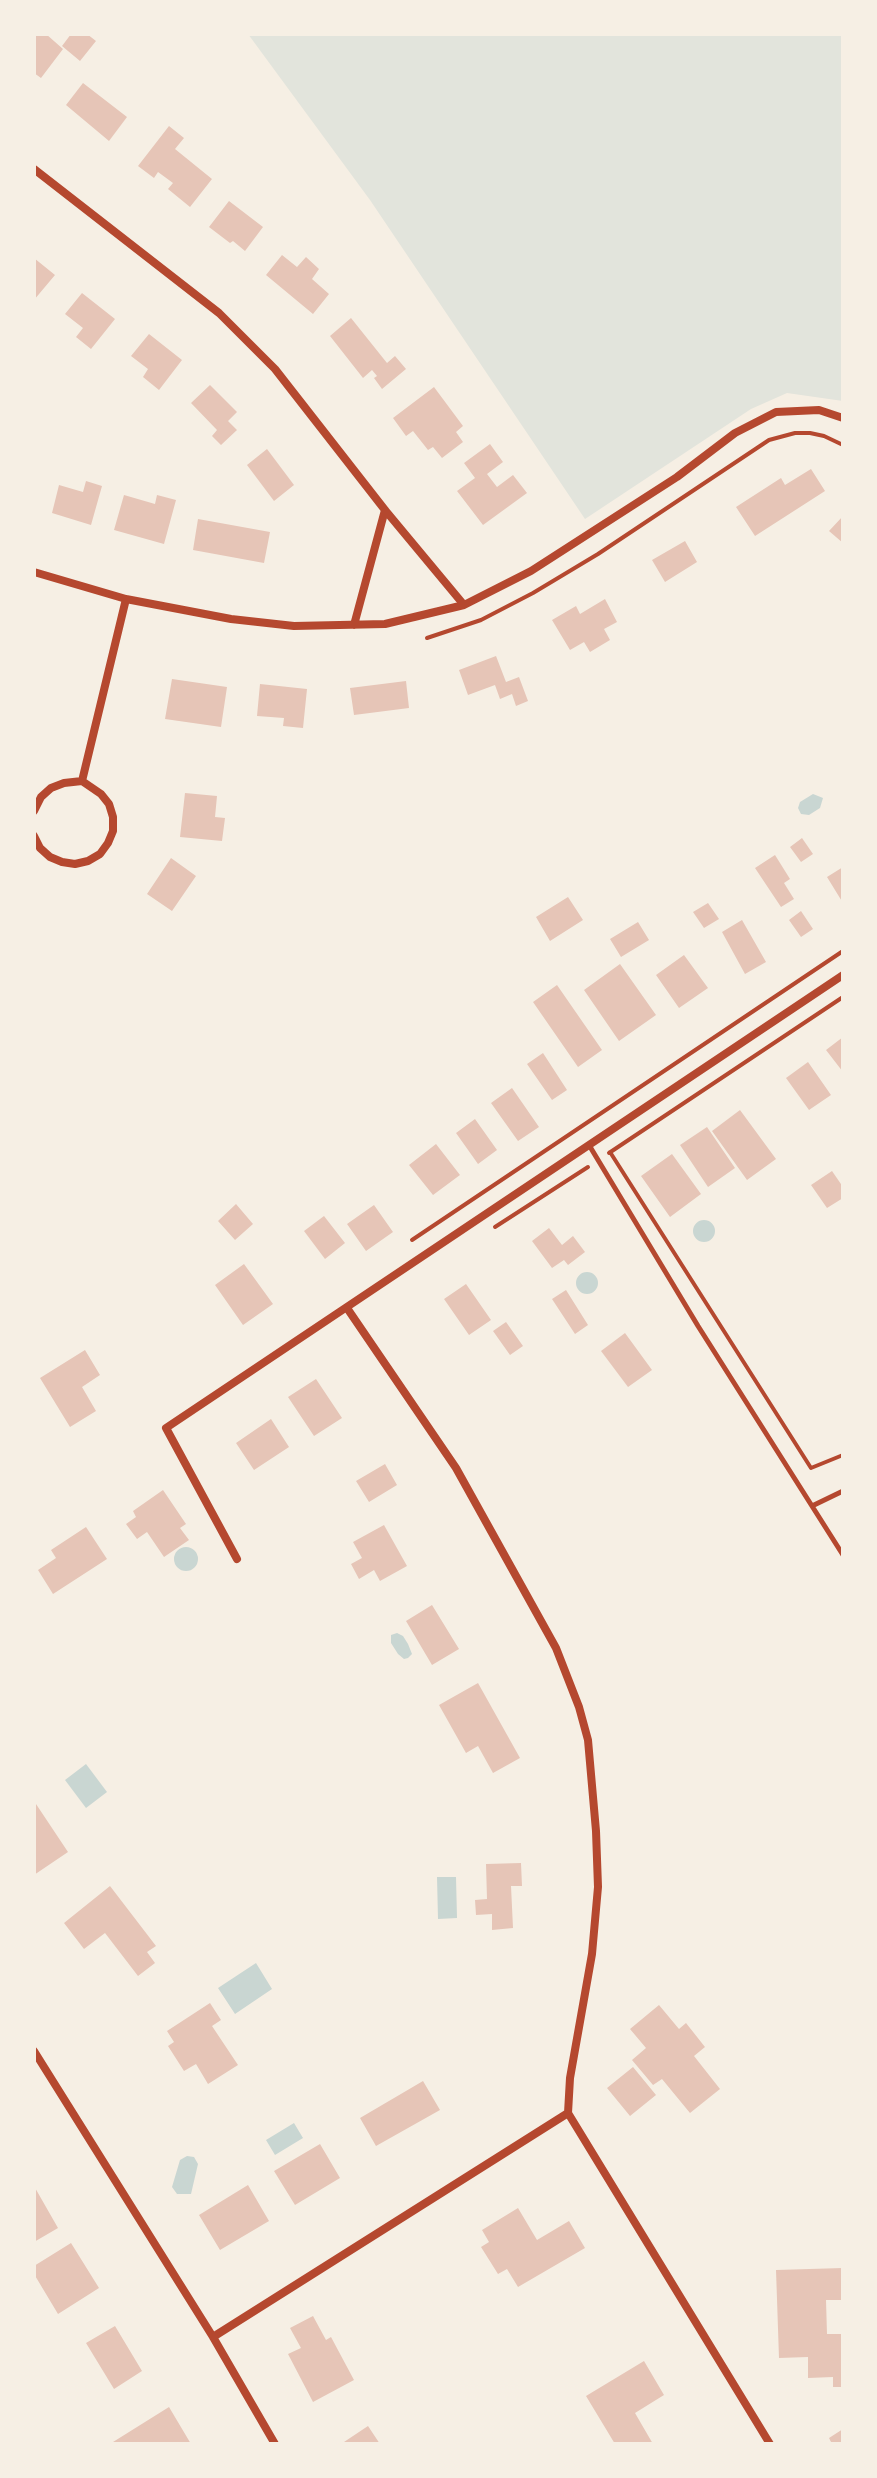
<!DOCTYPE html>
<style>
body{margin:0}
#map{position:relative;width:877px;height:2478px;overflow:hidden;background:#f6efe4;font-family:"Fira Sans Condensed",sans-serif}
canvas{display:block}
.frame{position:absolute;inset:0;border:36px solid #f6efe4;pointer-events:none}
</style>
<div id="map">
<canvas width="877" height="2478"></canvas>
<div class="frame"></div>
</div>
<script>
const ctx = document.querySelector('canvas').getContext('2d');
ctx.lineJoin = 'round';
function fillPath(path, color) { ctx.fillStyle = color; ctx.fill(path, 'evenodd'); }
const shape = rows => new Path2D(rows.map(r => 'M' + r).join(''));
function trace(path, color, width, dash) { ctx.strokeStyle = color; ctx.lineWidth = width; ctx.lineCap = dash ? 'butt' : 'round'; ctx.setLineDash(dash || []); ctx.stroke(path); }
const green = shape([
 [248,34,843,34,843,401,787,393,751,409,585,519,370,200]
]);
const water = shape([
 [813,794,823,798,820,808,809,815,801,814,798,808,800,802],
 '693 1231a11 11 0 1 1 22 0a11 11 0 1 1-22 0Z',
 '576 1283a11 11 0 1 1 22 0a11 11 0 1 1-22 0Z',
 '174 1559a12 12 0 1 1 24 0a12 12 0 1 1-24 0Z',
 [397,1633,403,1636,408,1644,412,1654,408,1658,404,1659,398,1654,391,1643,391,1635],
 [86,1764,107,1792,86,1808,65,1780],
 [437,1877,456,1877,457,1918,438,1919],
 [256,1963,272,1989,235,2014,218,1988],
 [294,2123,303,2138,275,2155,266,2140],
 [187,2156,194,2157,198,2164,191,2194,177,2194,172,2187,180,2160]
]);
const building = shape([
 [34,34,46,34,63,49,41,78,34,73],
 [71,34,87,34,96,41,80,61,62,46],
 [83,83,127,117,109,141,66,105],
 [169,126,184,138,175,149,212,179,190,207,168,189,173,183,158,172,154,178,138,166],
 [229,201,263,227,245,251,233,241,230,243,209,227],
 [282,255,297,267,306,257,319,269,312,279,329,294,313,314,266,275],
 [34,258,55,275,34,300],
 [82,293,115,319,91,349,76,337,83,328,65,314],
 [351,318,387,363,395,356,406,369,382,389,374,378,377,376,372,370,363,378,330,336],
 [149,334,182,360,159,390,143,377,148,369,131,356],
 [210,385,237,412,228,421,237,430,221,445,212,436,217,430,191,403],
 [434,387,463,426,456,432,463,442,442,458,433,447,428,450,413,431,406,436,393,418],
 [490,444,503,462,487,474,497,487,513,475,527,493,483,525,457,491,475,478,464,463],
 [267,449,294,485,274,501,247,465],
 [811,469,825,491,755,536,736,507,781,478,785,485],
 [86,481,102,486,91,525,52,513,59,485,83,492],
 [124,495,155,504,157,495,176,500,164,544,114,530],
 [843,516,843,543,829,531],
 [198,519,270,532,264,563,193,550],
 [685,541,697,562,665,582,652,560],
 [605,599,617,622,604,629,610,640,590,652,584,642,570,650,552,620,576,606,580,614],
 [496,656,506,682,519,677,528,701,516,706,512,694,500,699,495,685,468,695,459,670],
 [172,679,227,687,221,727,165,719],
 [406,681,409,708,354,715,350,688],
 [260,684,307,689,303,728,283,726,284,718,257,716],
 [185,793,217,796,215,817,225,818,222,841,180,837],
 [802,838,813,854,801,862,790,847],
 [775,855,790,879,784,883,794,899,781,907,755,868],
 [171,858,196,876,172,911,147,894],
 [843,867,843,903,827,877],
 [568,897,583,920,550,941,536,917],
 [708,903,719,919,704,928,693,912],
 [801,911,813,929,801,937,789,920],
 [742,920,766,962,745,974,722,932],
 [638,922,649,940,621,957,610,939],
 [684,955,708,988,679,1008,656,975],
 [620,964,656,1015,619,1041,584,990],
 [557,985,602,1050,578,1067,533,1002],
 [843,1037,843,1072,826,1050],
 [543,1053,567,1090,552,1100,527,1064],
 [808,1062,831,1095,809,1110,786,1078],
 [512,1088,539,1127,518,1141,491,1103],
 [740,1110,776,1159,747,1180,712,1131],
 [475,1119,497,1150,478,1164,456,1133],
 [707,1127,735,1168,708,1187,680,1145],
 [436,1144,460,1175,433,1195,409,1165],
 [672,1154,701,1194,670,1217,641,1176],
 [832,1171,843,1187,843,1198,827,1208,811,1185],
 [236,1204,253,1224,235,1240,218,1221],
 [374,1205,393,1232,366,1251,347,1224],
 [324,1216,345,1243,325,1259,304,1231],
 [549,1228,562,1245,573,1236,585,1252,568,1265,564,1260,552,1268,532,1241],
 [244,1264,273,1304,243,1325,215,1285],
 [466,1284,491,1320,469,1335,444,1299],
 [566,1290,588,1325,575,1334,552,1299],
 [506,1322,523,1346,510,1355,493,1331],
 [625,1333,652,1370,628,1387,601,1351],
 [85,1350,100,1375,82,1387,96,1411,70,1427,40,1378],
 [316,1379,342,1418,314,1436,288,1397],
 [271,1419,289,1447,254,1470,236,1443],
 [385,1464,397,1485,369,1502,356,1481],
 [163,1490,186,1524,180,1528,189,1540,164,1557,147,1532,137,1539,126,1524,136,1517,133,1511],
 [384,1525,407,1566,380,1581,374,1570,359,1579,351,1564,362,1558,353,1542],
 [86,1527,107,1559,53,1594,38,1570,56,1558,51,1550],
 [432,1605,459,1649,432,1665,406,1621],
 [478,1683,520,1758,493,1773,478,1746,466,1753,439,1705],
 [34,1801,68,1852,34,1875],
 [521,1863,522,1886,511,1886,513,1928,492,1930,492,1914,476,1915,475,1900,487,1899,486,1864],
 [110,1886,156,1946,147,1952,155,1963,138,1976,105,1933,84,1949,64,1923],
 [210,2003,221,2020,212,2026,238,2065,208,2084,196,2064,184,2071,168,2046,174,2042,167,2031],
 [659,2005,679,2029,686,2023,705,2047,694,2056,720,2089,690,2113,662,2079,653,2085,632,2060,646,2048,630,2029],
 [633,2067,656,2095,630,2116,607,2088],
 [423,2081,440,2110,376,2146,360,2118],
 [320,2144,340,2178,295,2205,274,2171],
 [248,2185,269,2221,220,2250,199,2215],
 [34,2186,58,2228,34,2242],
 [518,2208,537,2240,569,2221,585,2248,518,2287,507,2269,498,2274,481,2247,489,2242,482,2230],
 [71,2243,99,2288,58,2314,34,2274,34,2266],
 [843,2268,843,2300,826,2300,827,2334,843,2334,843,2387,833,2387,833,2377,808,2378,808,2357,779,2358,776,2270],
 [313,2316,326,2340,331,2337,354,2380,313,2402,288,2354,301,2348,290,2328],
 [115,2326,142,2371,114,2389,86,2343],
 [644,2361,664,2395,635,2413,653,2444,615,2444,586,2396],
 [169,2407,191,2444,114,2444,113,2442],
 [368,2426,380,2444,341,2444],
 [843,2429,843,2444,832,2444,829,2438]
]);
const path = shape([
 [427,638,481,620,533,593,598,554,769,440,795,433,810,433,824,436,843,445],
 [610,1152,811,1468,843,1455],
 [609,1153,843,997],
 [495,1227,588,1167],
 [412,1240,843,951]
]);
const service = shape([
 [589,1145,698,1326,843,1555],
 [812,1506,843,1491]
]);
const minor = shape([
 [34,169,219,313,275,369,385,510,464,605],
 [34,572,126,599,231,619,294,626,385,624,464,605,531,571,677,477,735,433,776,412,819,410,843,418],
 [354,625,385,510],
 [82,781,126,599],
 [34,811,41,797,51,788,64,783,82,781,101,794,109,804,113,817,113,831,108,843,100,854,88,861,75,864,62,862,50,857,40,848,34,836],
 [347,1308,456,1468,556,1648,579,1707,588,1740,596,1831,598,1887,592,1954,570,2078,568,2113,770,2444],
 [237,1559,166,1428,843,975],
 [34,2051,213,2337,275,2444],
 [213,2337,568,2113]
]);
fillPath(green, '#e2e4dc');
fillPath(water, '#c9d6d2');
fillPath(building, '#e6c5b7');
trace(path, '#b5482f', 4);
trace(service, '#b5482f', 5);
trace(minor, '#b5482f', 8);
</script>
